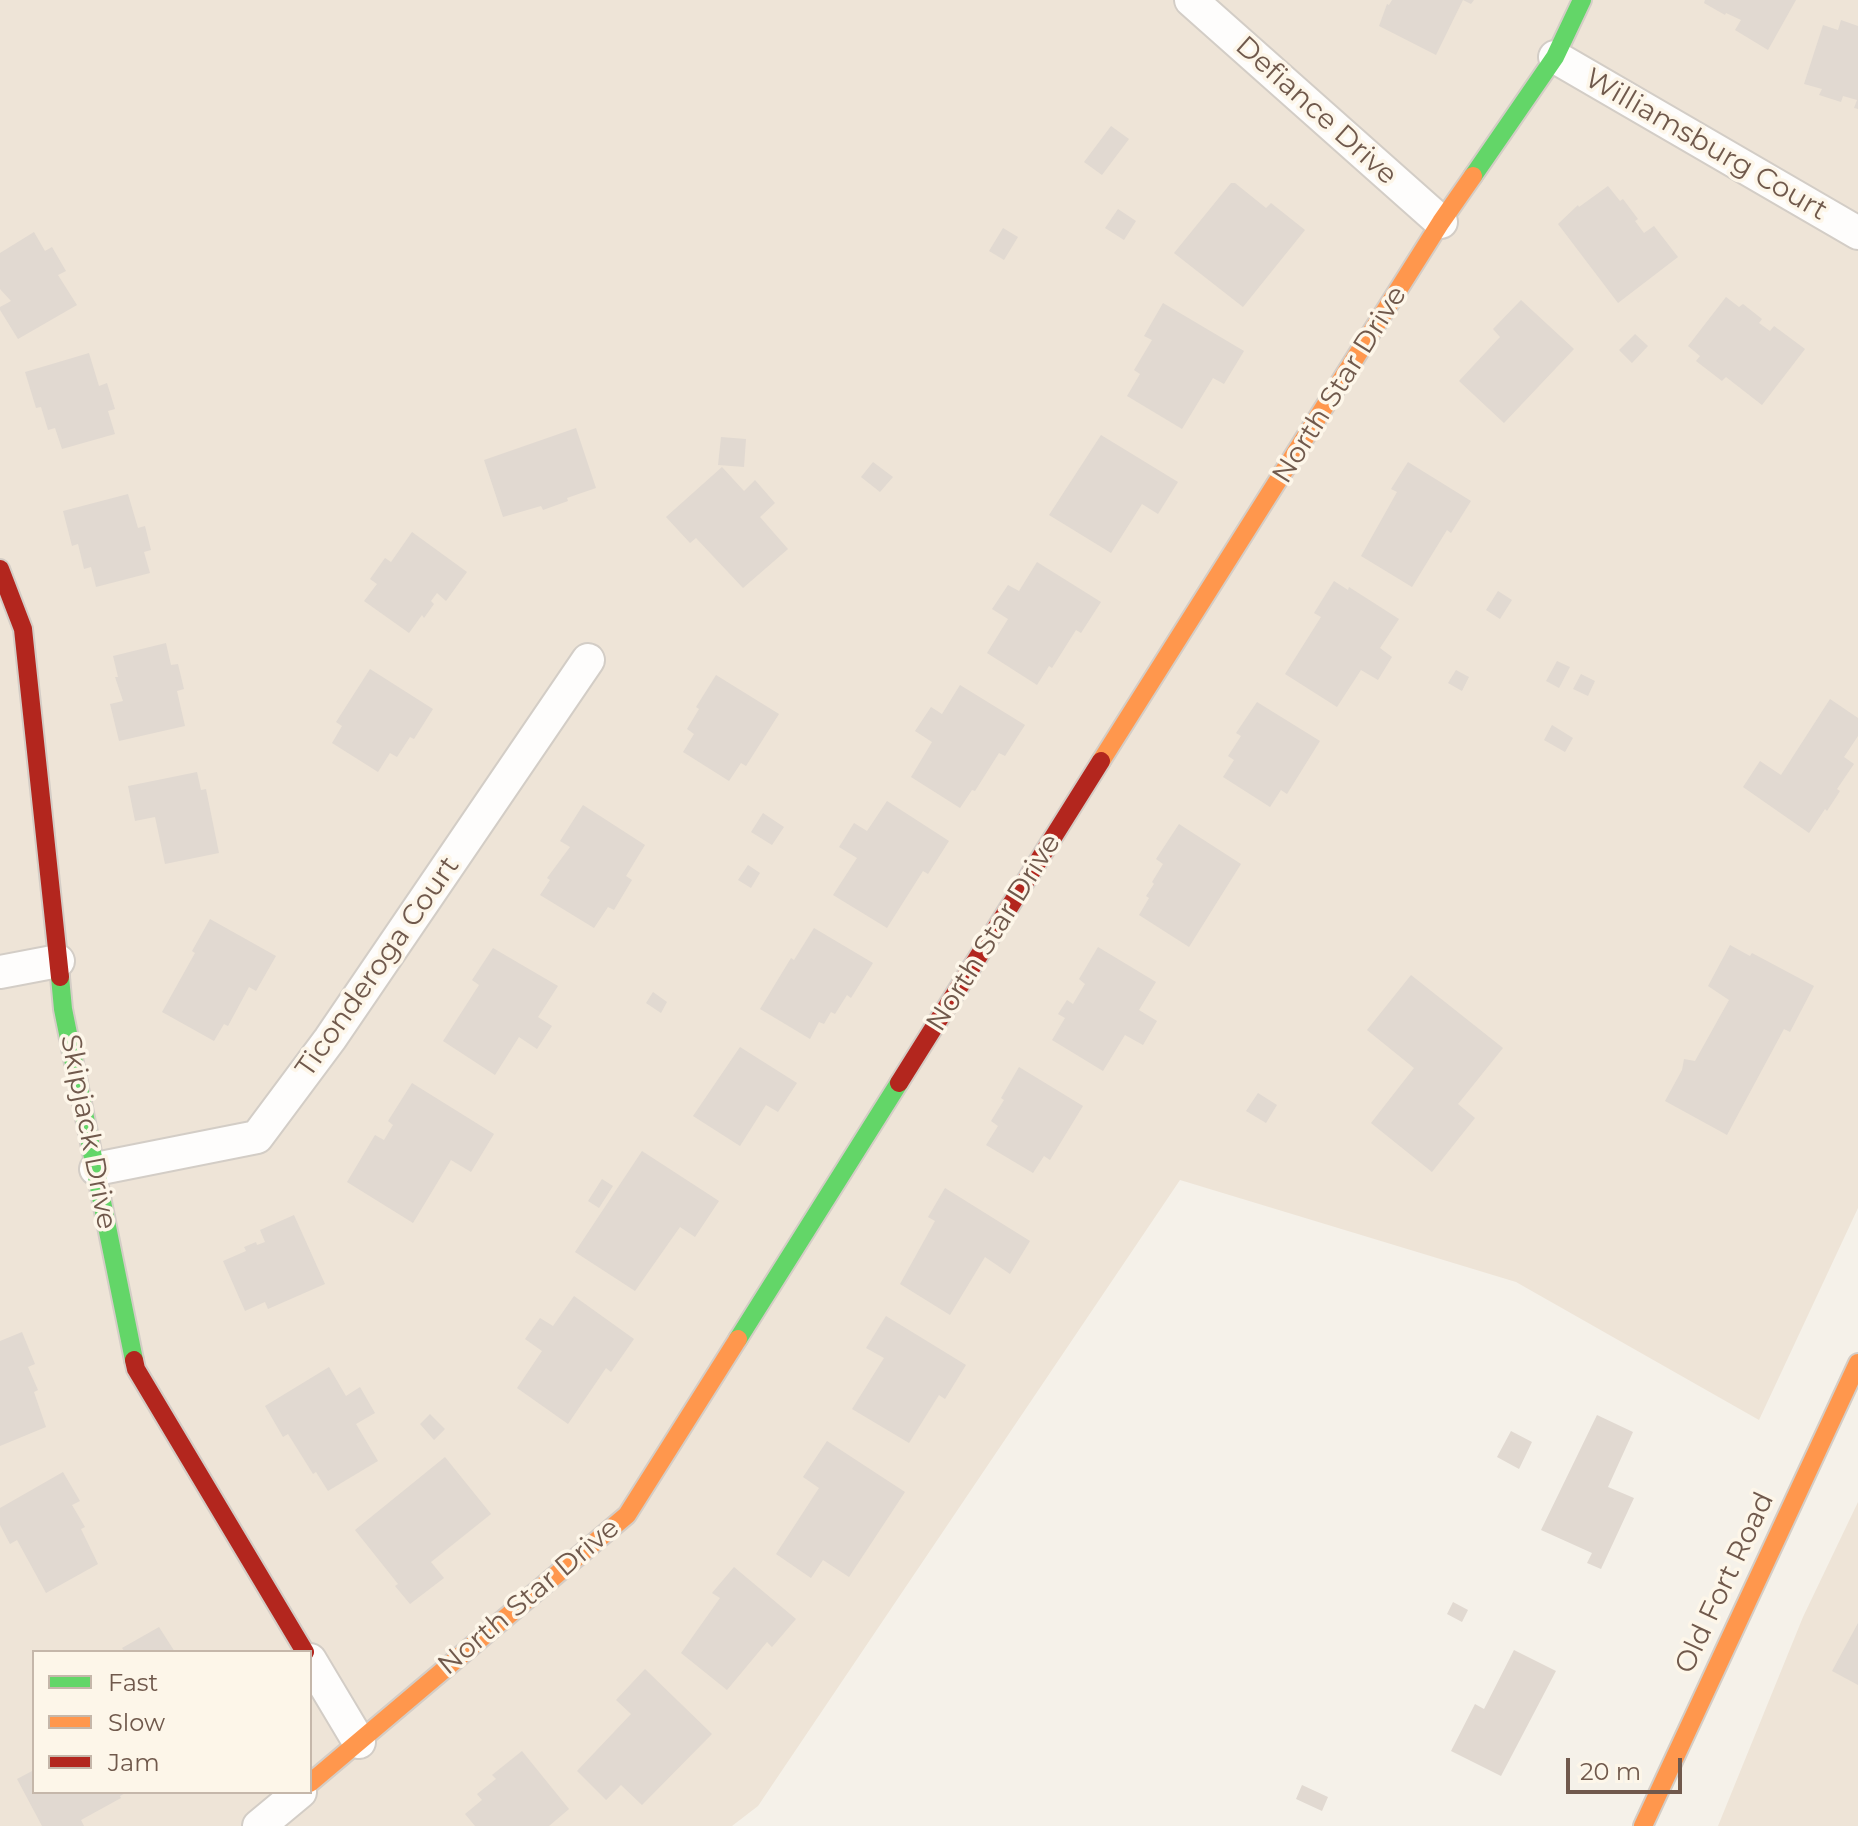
<!DOCTYPE html>
<style>
body{margin:0}
#map{position:relative;width:1858px;height:1826px;overflow:hidden;background:#f5f1e9;font-family:Montserrat,sans-serif}
canvas{display:block}
.legend{position:absolute;left:32px;top:1650px;width:280px;height:144px;box-sizing:border-box;background:#fdf6e9;border:2px solid #c5b7aa;margin:0;padding:10px 14px;list-style:none;font-size:24px;color:#70594c}
.legend li{display:flex;align-items:center;gap:16px;height:40px}
.legend b{width:40px;border:2px solid #c5b7aa}
.scale{position:absolute;left:1566px;top:1758px;width:116px;height:36px;box-sizing:border-box;border:4px solid #70594c;border-top:0;padding-left:10px;font-size:24px;line-height:28px;white-space:nowrap;color:#70594c;-webkit-text-stroke:6px #fdf6e9;paint-order:stroke}
</style>
<div id="map">
<canvas width="1858" height="1826"></canvas>
<ul class="legend">
<li><b style="height:10px;background:#63d668"></b>Fast</li>
<li><b style="height:10px;background:#ff974d"></b>Slow</li>
<li><b style="height:10px;background:#b3261e"></b>Jam</li>
</ul>
<div class="scale">20 m</div>
</div>
<script>
const ctx = document.querySelector('canvas').getContext('2d');
ctx.lineJoin = 'round';
function fillPath(path, color) { ctx.fillStyle = color; ctx.fill(path, 'evenodd'); }
const shape = rows => new Path2D(rows.map(r => 'M' + r).join(''));
function trace(path, color, width, dash) { ctx.strokeStyle = color; ctx.lineWidth = width; ctx.lineCap = dash ? 'butt' : 'round'; ctx.setLineDash(dash || []); ctx.stroke(path); }
function drawText(font, color, halo, rows, align = 'center') {
  ctx.font = font + ' Montserrat,sans-serif'; ctx.lineWidth = 7; ctx.setLineDash([]); ctx.textBaseline = 'middle'; ctx.strokeStyle = halo; ctx.fillStyle = color; for (const [text, x, y, turn = 0] of rows) {
    ctx.save(); ctx.translate(x, y); ctx.rotate((+turn || 0) * Math.PI / 180); ctx.textAlign = isNaN(turn) ? turn : align; if (halo) ctx.strokeText(text, 0, 0); ctx.fillText(text, 0, 0); ctx.restore();
  }
}
const residential = shape([
 [0,0,1858,0,1858,1208,1759,1420,1516,1282,1180,1180,758,1806,732,1826,0,1826],
 [34,1652,310,1652,310,1792,34,1792],
 [1858,1502,1858,1826,1718,1826,1803,1617]
]);
const building = shape([
 [1392,0,1474,0,1471,4,1463,0,1436,55,1379,26,1387,4,1389,5],
 [1705,0,1796,0,1768,50,1735,30,1741,20,1726,13,1725,15,1704,3],
 [1841,20,1858,26,1858,109,1854,108,1857,100,1843,96,1841,102,1819,95,1822,89,1804,84,1823,25,1838,30],
 [1111,126,1129,139,1102,175,1084,162],
 [1231,183,1235,183,1266,208,1271,203,1305,230,1243,307,1174,253],
 [1608,186,1620,201,1623,199,1638,219,1635,221,1644,233,1654,226,1678,257,1618,303,1558,224,1578,205,1579,207],
 [1118,209,1136,221,1124,240,1105,228],
 [1003,228,1018,237,1004,260,989,251],
 [34,232,45,251,52,247,66,271,58,275,77,305,18,339,0,310,0,307,11,301,0,289,0,253],
 [1726,297,1739,307,1743,304,1762,319,1759,323,1770,331,1774,326,1805,349,1762,405,1726,377,1722,381,1696,361,1700,356,1688,346],
 [1521,300,1574,349,1504,423,1459,381,1500,337,1493,329],
 [1163,303,1244,351,1224,384,1213,378,1182,429,1127,396,1140,374,1134,370,1152,340,1144,336],
 [1635,334,1648,346,1632,363,1619,350],
 [89,353,99,386,107,383,115,409,108,411,115,434,62,449,55,428,48,430,41,407,36,408,25,372],
 [576,428,596,488,567,498,568,501,543,510,541,506,503,517,484,460],
 [1101,435,1178,482,1158,514,1142,504,1111,553,1049,515],
 [721,437,746,439,744,467,718,465],
 [873,462,893,477,880,492,861,477],
 [1408,462,1471,501,1451,533,1447,530,1412,587,1361,556,1397,492,1391,489],
 [722,467,744,491,755,480,775,503,760,517,788,549,743,588,696,538,690,543,666,517],
 [128,494,138,528,145,526,151,550,144,552,150,573,96,587,91,567,84,569,78,544,72,546,63,511],
 [412,532,467,572,446,601,437,593,431,601,434,604,424,618,422,615,409,633,364,601,377,584,370,579,385,558,391,562],
 [1037,562,1101,602,1081,633,1076,630,1052,668,1049,666,1037,685,987,653,1008,619,992,609,1008,585,1019,591],
 [1334,581,1348,590,1349,587,1399,619,1380,648,1392,657,1378,680,1361,670,1337,707,1285,674,1321,617,1314,613],
 [1498,591,1512,600,1500,619,1486,610],
 [166,643,171,665,178,664,184,689,177,691,185,726,119,741,110,704,123,701,115,677,118,677,113,656],
 [1557,661,1570,667,1559,688,1546,681],
 [370,669,433,709,414,739,410,737,397,757,390,753,378,772,332,743,342,726,336,722],
 [1456,670,1469,677,1462,691,1448,683],
 [1581,674,1595,681,1588,696,1573,689],
 [716,675,779,714,746,766,741,763,729,781,683,752,694,734,687,729,699,709,696,707],
 [960,685,1025,725,1005,756,999,753,975,791,972,790,960,808,911,777,932,742,915,731,931,707,942,714],
 [1830,699,1858,718,1858,736,1844,757,1854,764,1837,789,1840,791,1827,811,1825,809,1809,833,1743,787,1760,761,1781,775],
 [1257,702,1320,741,1287,794,1281,790,1270,807,1223,777,1234,760,1228,756,1241,736,1236,733],
 [1552,725,1573,738,1565,752,1544,740],
 [197,772,201,790,206,789,219,853,165,864,155,817,135,821,128,786],
 [887,801,949,841,928,874,923,871,887,928,833,895,857,858,839,847,854,823,867,831],
 [583,805,645,845,626,876,632,880,614,910,608,907,594,928,540,895,550,880,547,878,570,847,560,841],
 [763,813,784,827,772,845,751,832],
 [1179,824,1241,864,1189,947,1139,915,1149,898,1146,896,1154,884,1152,882,1163,864,1156,859],
 [748,865,760,873,751,888,738,880],
 [210,919,276,956,256,991,249,987,228,1026,224,1024,214,1041,162,1012,195,953,192,951],
 [814,928,873,963,851,998,847,995,835,1014,831,1012,824,1024,819,1022,810,1039,760,1009,791,958,794,960],
 [1730,945,1750,956,1752,953,1814,986,1790,1032,1784,1029,1727,1135,1665,1101,1682,1070,1684,1059,1695,1061,1729,1000,1708,986],
 [1098,947,1156,982,1139,1010,1157,1021,1143,1045,1125,1035,1103,1071,1052,1040,1065,1018,1058,1014,1067,1000,1073,1004,1085,984,1079,979],
 [493,948,558,986,538,1017,552,1026,537,1049,519,1037,495,1075,443,1041,479,985,472,980],
 [1411,975,1503,1048,1458,1104,1475,1118,1432,1172,1371,1123,1414,1068,1367,1030],
 [653,992,667,1002,661,1013,646,1003],
 [740,1047,797,1083,778,1112,766,1105,740,1146,693,1116],
 [1019,1067,1083,1106,1050,1160,1044,1156,1033,1173,986,1145,998,1126,991,1121,1004,1100,1001,1098],
 [412,1083,494,1134,471,1172,451,1160,413,1223,347,1182,375,1135,384,1140,393,1125,388,1121],
 [1258,1093,1277,1105,1266,1123,1246,1111],
 [642,1151,719,1201,695,1237,680,1227,635,1291,575,1252],
 [602,1179,613,1186,599,1208,588,1201],
 [945,1188,1030,1241,1010,1274,985,1257,950,1315,900,1284,935,1221,928,1217],
 [294,1215,325,1284,268,1309,265,1302,245,1311,223,1261,246,1251,244,1247,256,1242,257,1245,265,1242,260,1230],
 [574,1296,634,1339,611,1372,606,1368,568,1424,517,1388,542,1351,525,1339,540,1318,553,1326],
 [886,1316,966,1365,945,1399,939,1395,909,1443,852,1409,884,1358,866,1348],
 [22,1332,35,1364,28,1367,38,1390,34,1392,46,1427,0,1446,0,1341],
 [329,1367,346,1396,360,1387,375,1413,356,1424,378,1461,328,1491,316,1472,313,1474,288,1434,283,1437,265,1406],
 [430,1414,445,1429,434,1440,420,1424],
 [1597,1415,1633,1432,1608,1487,1634,1498,1601,1569,1587,1563,1592,1553,1541,1530],
 [1511,1431,1532,1442,1519,1469,1497,1457],
 [827,1441,905,1492,849,1577,823,1560,811,1578,776,1554,819,1488,803,1477],
 [445,1457,491,1514,431,1562,444,1578,410,1604,395,1586,398,1584,355,1530],
 [63,1472,80,1501,72,1505,85,1527,81,1529,98,1564,46,1593,17,1540,10,1544,0,1525,0,1508],
 [734,1567,796,1619,772,1647,767,1642,727,1690,681,1653,720,1598,712,1593],
 [1453,1602,1468,1610,1462,1622,1447,1614],
 [1858,1623,1858,1685,1832,1671],
 [159,1627,175,1652,125,1652,122,1648],
 [1514,1650,1556,1671,1501,1776,1451,1751,1475,1704,1484,1709],
 [645,1669,712,1734,642,1805,621,1785,606,1800,577,1771,631,1714,616,1700],
 [522,1751,569,1809,549,1826,475,1826,465,1814,482,1800,477,1794,496,1779,492,1775],
 [34,1770,34,1792,127,1792,120,1796,121,1798,81,1820,84,1826,42,1826,17,1779],
 [1302,1785,1328,1797,1322,1811,1296,1799]
]);
const street = shape([
 [1191,0,1441,222],
 [1555,57,1858,233],
 [0,972,58,961],
 [96,1169,257,1137,330,1039,588,660],
 [310,1660,359,1742],
 [259,1826,300,1792]
]);
const fast = shape([
 [1473,176,1555,57,1582,0],
 [60,977,63,1009,134,1360],
 [738,1339,899,1083]
]);
const slow = shape([
 [1101,761,1441,222,1473,176],
 [310,1783,627,1515,738,1339],
 [1643,1826,1858,1363]
]);
const jam = shape([
 [0,569,23,629,60,977],
 [899,1083,1101,761],
 [134,1360,136,1369,305,1652]
]);
const streetNames = [
 ["Defiance Drive",1316,111,42],
 ["Williamsburg Court",1706,145,30],
 ["North Star Drive",1340,385,-58],
 ["North Star Drive",994,933,-58],
 ["Ticonderoga Court",378,967,-55],
 ["Skipjack Drive",88,1132,79],
 ["Old Fort Road",1725,1583,-65],
 ["North Star Drive",529,1597,-40]
];
fillPath(residential, '#eee4d7');
fillPath(building, '#e1d9d1');
trace(street, '#d3cdc6', 36);
trace(fast, '#d4cdc6', 22);
trace(slow, '#d4cdc6', 22);
trace(jam, '#d4cdc6', 22);
trace(street, '#fefdfc', 32);
trace(fast, '#63d668', 18);
trace(slow, '#ff974d', 18);
trace(jam, '#b3261e', 18);
drawText('28px', '#70594c', '#fdf6e9', streetNames);
</script>
